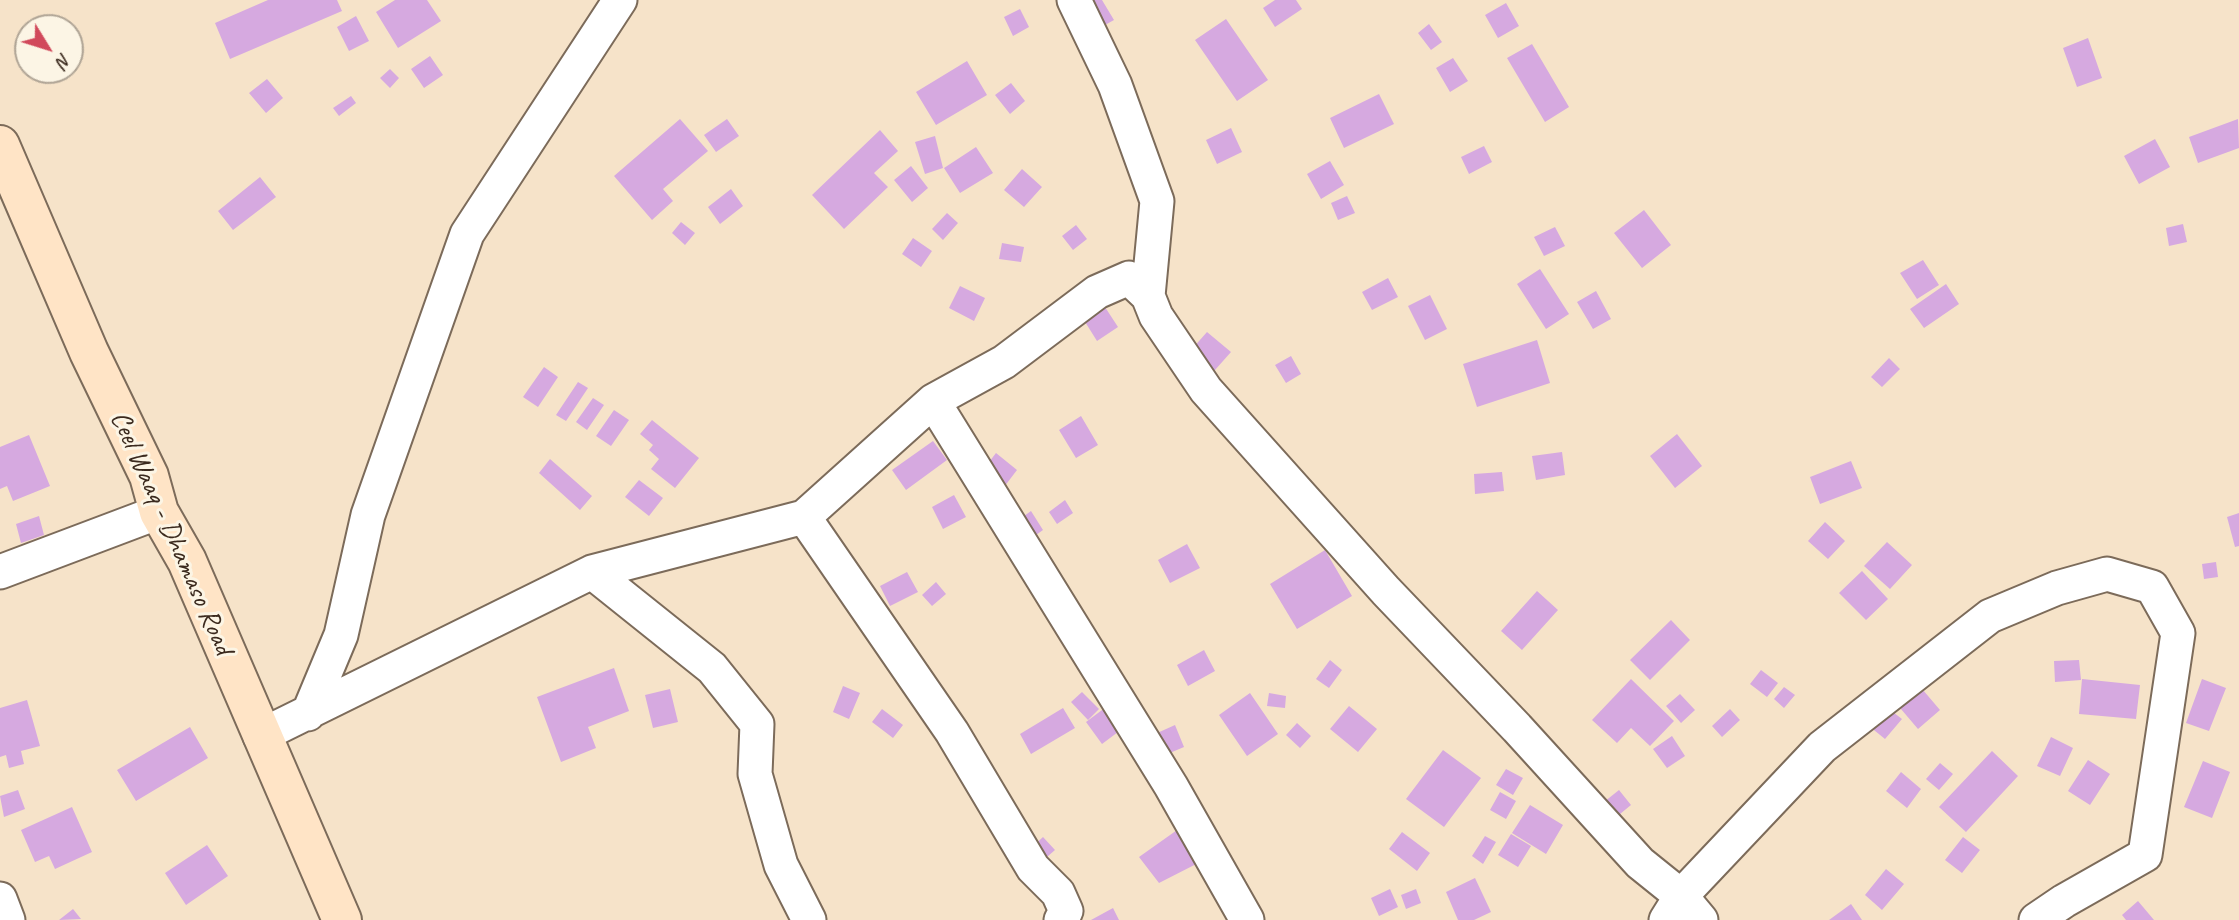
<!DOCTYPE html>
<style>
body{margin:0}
#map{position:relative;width:2239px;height:920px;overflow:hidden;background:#f6e3c9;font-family:Caveat,sans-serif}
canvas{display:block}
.north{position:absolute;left:14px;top:14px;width:70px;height:70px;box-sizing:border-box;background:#fcf5e5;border:2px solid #afa495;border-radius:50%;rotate:128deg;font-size:19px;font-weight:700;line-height:28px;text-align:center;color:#3b2a1e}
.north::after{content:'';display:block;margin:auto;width:24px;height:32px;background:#d1495b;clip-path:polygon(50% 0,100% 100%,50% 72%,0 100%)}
</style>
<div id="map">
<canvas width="2239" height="920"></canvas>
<div class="north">N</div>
</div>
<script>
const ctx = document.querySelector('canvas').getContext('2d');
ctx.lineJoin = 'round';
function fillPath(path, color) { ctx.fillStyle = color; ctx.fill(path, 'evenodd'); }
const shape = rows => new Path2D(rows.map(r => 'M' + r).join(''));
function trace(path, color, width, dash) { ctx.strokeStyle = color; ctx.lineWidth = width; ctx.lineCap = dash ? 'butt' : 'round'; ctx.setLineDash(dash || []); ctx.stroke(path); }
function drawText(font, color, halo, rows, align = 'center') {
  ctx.font = font + ' Caveat,sans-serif'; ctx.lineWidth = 6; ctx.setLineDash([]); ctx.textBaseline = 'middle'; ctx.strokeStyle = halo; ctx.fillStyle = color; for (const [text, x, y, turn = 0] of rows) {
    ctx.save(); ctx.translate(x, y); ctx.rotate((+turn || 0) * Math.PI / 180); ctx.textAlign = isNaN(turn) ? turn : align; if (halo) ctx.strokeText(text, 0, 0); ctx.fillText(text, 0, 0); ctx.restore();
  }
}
const building = shape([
 [268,0,337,0,342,11,230,59,215,23],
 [395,0,427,0,441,21,398,48,376,12],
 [1089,0,1102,0,1114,20,1096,30],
 [1275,0,1296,0,1302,9,1275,27,1263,8],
 [1506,3,1519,26,1498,38,1485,15],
 [1020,9,1029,27,1013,36,1004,17],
 [356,16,369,41,349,51,337,27],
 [1226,19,1268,80,1237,101,1195,40],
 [1429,24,1442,42,1431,50,1418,33],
 [2088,38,2102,78,2077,87,2063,48],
 [1532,44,1569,107,1545,122,1507,58],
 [430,56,443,75,424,88,411,69],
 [1453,58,1468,81,1450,92,1436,68],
 [967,61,987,95,936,125,916,92],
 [390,69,399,78,390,88,380,78],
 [267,79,283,98,266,113,249,93],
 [1011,83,1025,101,1010,114,995,95],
 [1379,94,1394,124,1344,148,1330,118],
 [351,96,356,103,339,116,333,108],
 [680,119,708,151,663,189,673,201,652,220,614,176],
 [727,119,739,136,716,152,704,135],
 [2238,119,2239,148,2198,163,2189,137],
 [1231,128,1242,152,1217,164,1206,140],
 [880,130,898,151,874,173,888,187,844,229,812,195],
 [935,136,943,168,925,174,915,142],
 [2155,139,2170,167,2139,184,2124,156],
 [1484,146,1492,162,1469,174,1461,157],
 [976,147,993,173,960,193,944,168],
 [1330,161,1344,185,1321,199,1307,174],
 [911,166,928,188,912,202,894,180],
 [1022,169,1042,187,1024,207,1004,190],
 [260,177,276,197,233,230,218,211],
 [731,189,743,206,720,224,708,207],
 [1347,196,1355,213,1338,220,1331,203],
 [1644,210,1671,245,1642,268,1614,233],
 [947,213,958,223,943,240,932,229],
 [681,222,695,233,685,245,672,233],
 [2183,224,2187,242,2169,246,2166,228],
 [1076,225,1087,239,1073,250,1062,236],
 [1555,227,1565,246,1544,256,1534,237],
 [913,238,932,251,921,267,902,254],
 [1002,243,1024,247,1021,262,999,259],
 [1923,260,1939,285,1917,299,1900,273],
 [1540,269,1569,314,1546,329,1517,284],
 [1388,278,1398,297,1372,310,1362,292],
 [1946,284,1959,304,1924,328,1910,309],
 [960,286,985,298,974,321,949,308],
 [1596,291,1611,319,1593,329,1577,302],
 [1430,295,1447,329,1425,340,1408,306],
 [1103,304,1118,327,1097,341,1082,317],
 [1207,332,1231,352,1207,379,1184,358],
 [1537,340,1550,383,1477,407,1463,364],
 [1291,356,1301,374,1286,383,1275,365],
 [1889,358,1900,369,1882,387,1871,377],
 [544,367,558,377,538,407,523,397],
 [578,382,588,388,566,421,556,415],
 [593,398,604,405,587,430,576,422],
 [614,410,629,420,611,446,596,436],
 [1081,416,1098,445,1076,458,1059,430],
 [652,420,699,458,675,488,651,469,659,459,649,450,653,445,640,434],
 [1677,434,1702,466,1675,488,1650,456],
 [29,435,50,486,13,501,7,486,0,489,0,447],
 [933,441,947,460,906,490,892,470],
 [1562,452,1565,475,1536,480,1532,456],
 [996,453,1017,470,1001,491,980,474],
 [550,459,592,496,580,510,539,473],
 [1851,461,1862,488,1820,504,1810,477],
 [1502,472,1504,491,1475,494,1474,474],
 [639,480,663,498,649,516,625,497],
 [954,495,966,517,943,529,932,507],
 [1065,500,1073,513,1057,524,1049,512],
 [1031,511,1043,530,1029,540,1017,521],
 [2239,513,2239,546,2235,547,2227,517],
 [39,516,44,535,21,543,16,524],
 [1825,522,1845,541,1828,559,1808,541],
 [1887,542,1912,565,1890,589,1864,566],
 [1187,544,1200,568,1170,583,1158,560],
 [1325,550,1352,596,1297,629,1270,584],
 [2216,562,2218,577,2204,579,2202,564],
 [1862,571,1888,599,1866,620,1839,593],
 [907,572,918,592,890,606,880,586],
 [936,582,946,594,932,606,922,595],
 [1537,591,1558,610,1522,650,1501,631],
 [1671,620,1690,640,1650,680,1630,660],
 [1204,650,1215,671,1188,686,1177,665],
 [1330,660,1342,670,1329,688,1316,679],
 [2079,660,2081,680,2055,682,2054,661],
 [614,668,629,711,588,727,596,748,561,762,537,697],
 [1761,670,1778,683,1767,697,1750,684],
 [1631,679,1674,721,1650,746,1631,728,1617,743,1592,720],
 [2082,679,2140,685,2136,719,2079,714],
 [2202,679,2226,688,2209,731,2186,723],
 [1917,683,1940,710,1918,729,1895,702],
 [843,686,860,693,849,719,833,712],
 [1784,687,1795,695,1784,708,1774,699],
 [670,689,678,722,653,728,645,695],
 [1082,692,1099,709,1088,720,1071,702],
 [1250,693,1278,734,1247,756,1219,715],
 [1269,693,1286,696,1285,708,1267,706],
 [1680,694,1695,710,1681,723,1666,706],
 [27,700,40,746,21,751,24,764,9,768,6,755,0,757,0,708],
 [1349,706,1377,729,1358,752,1330,729],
 [1885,706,1902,719,1885,739,1869,726],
 [1106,707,1122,729,1102,744,1086,722],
 [1063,708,1075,728,1031,754,1020,734],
 [882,709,903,725,893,738,872,722],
 [1730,709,1740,720,1722,737,1712,726],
 [1297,723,1311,736,1300,748,1286,735],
 [1175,725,1184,747,1165,755,1155,734],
 [190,727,208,758,136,801,117,770],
 [1672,736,1685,756,1667,768,1653,749],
 [2051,737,2073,748,2060,776,2037,766],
 [1443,750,1481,778,1444,827,1406,799],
 [1992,751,2018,776,1966,832,1939,807],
 [2088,760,2110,774,2090,805,2068,791],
 [2203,761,2230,772,2212,818,2184,807],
 [1940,763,1953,774,1939,790,1926,779],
 [1506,769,1523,778,1513,795,1496,785],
 [1901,772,1921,789,1907,808,1886,791],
 [18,790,25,809,4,817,0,796],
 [1619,790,1631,805,1620,814,1634,832,1625,839,1599,806],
 [1500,792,1516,801,1506,819,1490,810],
 [1530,805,1563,825,1546,854,1512,833],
 [72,807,92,852,55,869,49,856,35,862,21,830],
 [1187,823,1208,858,1159,883,1139,857],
 [1402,832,1430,853,1417,871,1389,849],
 [1511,834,1531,846,1518,867,1498,855],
 [1485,836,1496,842,1483,864,1472,856],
 [1043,837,1055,850,1040,863,1029,850],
 [1963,837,1980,850,1962,873,1945,860],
 [207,845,228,876,186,905,165,873],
 [1886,869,1904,884,1882,910,1865,895],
 [1475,878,1491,912,1474,920,1458,920,1446,892],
 [1390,889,1398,907,1379,916,1371,898],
 [1416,889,1421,903,1406,909,1401,895],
 [2138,901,2154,920,2126,920,2122,915],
 [1851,904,1862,920,1829,920],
 [1113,908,1119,920,1091,920],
 [73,909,81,919,59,920]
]);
const street = shape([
 [1074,0,1115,85,1157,201,1148,296],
 [933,401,1171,786,1247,920],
 [804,517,952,732,1033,868,1058,893,1066,911,1061,920],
 [0,572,159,512],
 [592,572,712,668,757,724,755,774,781,865,809,920],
 [308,714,341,635,368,515,467,234,620,0],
 [260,736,592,572,804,517,933,401,1004,362,1097,292,1129,278,1148,296,1156,316,1206,390,1386,591,1517,728,1640,863,1681,896,1701,920],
 [0,899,8,920],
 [1666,920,1681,896,1822,747,1990,616,2057,588,2107,574,2152,587,2178,633,2145,855,2064,901,2036,920]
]);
const secondary = shape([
 [0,145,89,352,149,476,159,512,187,561,342,920]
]);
const streetNames = [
 ["Ceel Waaq - Dhamaso Road",171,533,66]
];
fillPath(building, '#d6a9e0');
trace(street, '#7c6b5a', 37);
trace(secondary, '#7c6b5a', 42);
trace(street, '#fff', 33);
trace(secondary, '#ffe4c6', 38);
drawText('28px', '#3b2a1e', '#fcf5e5', streetNames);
</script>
